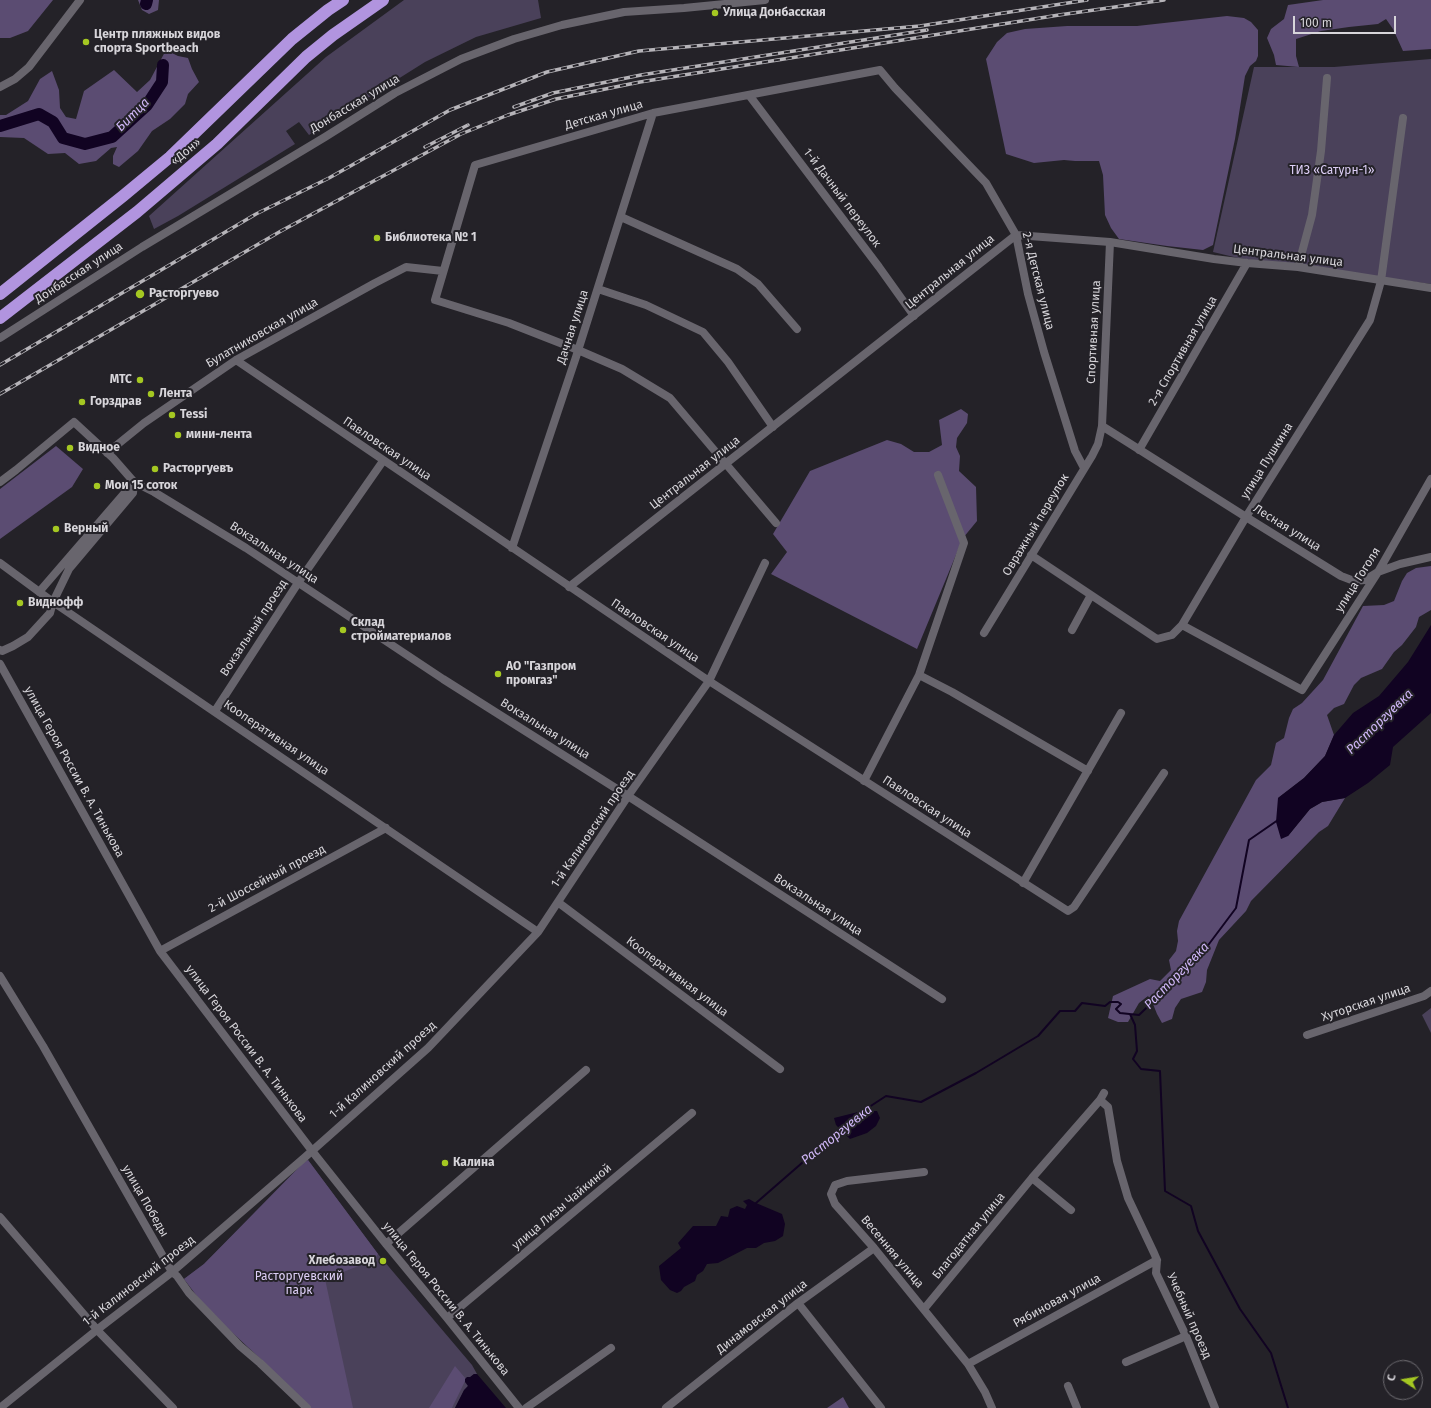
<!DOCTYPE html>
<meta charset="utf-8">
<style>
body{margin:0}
#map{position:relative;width:1431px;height:1408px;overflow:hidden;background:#242228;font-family:"Fira Sans",sans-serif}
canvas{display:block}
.north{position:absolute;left:1383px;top:1360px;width:40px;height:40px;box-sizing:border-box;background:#242228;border:1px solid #6c6a6f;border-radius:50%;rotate:282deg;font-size:11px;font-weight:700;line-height:16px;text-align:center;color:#d7d5da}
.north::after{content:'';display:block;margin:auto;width:14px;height:18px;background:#a5c822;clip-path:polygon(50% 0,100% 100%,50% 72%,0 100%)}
.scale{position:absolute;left:1293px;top:16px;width:103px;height:18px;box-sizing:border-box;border:2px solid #d7d5da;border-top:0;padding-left:5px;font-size:12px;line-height:14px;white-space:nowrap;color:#d7d5da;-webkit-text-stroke:3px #242228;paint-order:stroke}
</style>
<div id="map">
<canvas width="1431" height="1408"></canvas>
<div class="north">С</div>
<div class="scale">100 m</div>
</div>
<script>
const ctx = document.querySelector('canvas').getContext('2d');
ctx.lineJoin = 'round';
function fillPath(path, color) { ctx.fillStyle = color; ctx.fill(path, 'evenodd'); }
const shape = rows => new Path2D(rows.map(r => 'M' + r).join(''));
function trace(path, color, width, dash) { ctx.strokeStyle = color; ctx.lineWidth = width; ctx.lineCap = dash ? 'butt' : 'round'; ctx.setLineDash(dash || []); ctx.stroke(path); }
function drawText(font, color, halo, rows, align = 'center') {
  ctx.font = font + ' "Fira Sans",sans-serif'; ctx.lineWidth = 4; ctx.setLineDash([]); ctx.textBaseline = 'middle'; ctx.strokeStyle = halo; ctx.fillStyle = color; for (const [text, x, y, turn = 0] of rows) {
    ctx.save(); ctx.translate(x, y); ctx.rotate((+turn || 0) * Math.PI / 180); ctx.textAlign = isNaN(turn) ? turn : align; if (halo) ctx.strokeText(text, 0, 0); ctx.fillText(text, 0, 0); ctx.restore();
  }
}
const green = shape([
 [404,0,538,0,541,18,476,37,425,62,309,135,299,122,286,131,295,144,178,216,154,229,149,216,326,57],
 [1431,59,1431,284,1238,258,1213,252,1254,67,1334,67],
 [1431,1008,1431,1033,1422,1015],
 [308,1160,378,1254,472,1365,477,1374,474,1374,470,1378,467,1377,468,1386,464,1391,455,1408,310,1408,263,1361,221,1322,184,1279,204,1264]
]);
const forest = shape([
 [0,0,53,0,28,31,10,38,0,38],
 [138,0,159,0,158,10,149,14,142,10],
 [1323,0,1431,0,1431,49,1403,51,1393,29,1386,19,1378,24,1349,27,1321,31,1296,39,1296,56,1299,67,1276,65,1274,55,1267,38,1271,29,1284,19,1288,5],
 [1227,16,1244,18,1251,22,1258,30,1258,56,1256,61,1250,66,1245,76,1235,139,1213,245,1203,250,1167,246,1119,239,1111,228,1105,215,1103,175,1099,161,1075,161,1064,160,1034,163,1006,154,986,59,997,42,1007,33,1025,29,1067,26,1137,26],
 [166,50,178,56,188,58,192,69,199,82,188,94,185,104,170,119,152,131,138,151,119,167,113,164,113,156,117,147,111,148,96,161,79,164,65,153,48,154,24,138,0,137,0,115,6,115,28,101,40,79,52,71,59,90,60,108,66,117,76,119,84,91,114,70,137,92,150,80],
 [961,409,968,414,967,423,957,438,956,447,960,456,959,471,976,487,977,521,963,538,917,649,771,574,787,552,773,534,810,471,887,440,901,444,914,452,929,452,942,445,939,420],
 [56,446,83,469,72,487,0,539,0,489],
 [1431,566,1431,610,1419,617,1416,627,1402,645,1394,652,1382,669,1361,678,1354,685,1344,704,1334,708,1327,715,1334,735,1325,756,1304,778,1278,798,1288,836,1310,809,1322,802,1345,798,1328,826,1319,832,1251,901,1246,911,1219,940,1207,970,1206,982,1202,992,1181,999,1175,1008,1172,1019,1162,1023,1157,1014,1153,1004,1148,996,1139,1003,1128,1022,1118,1022,1108,1018,1113,996,1150,979,1160,981,1171,970,1169,960,1176,951,1178,941,1177,931,1179,921,1256,780,1271,765,1276,743,1284,738,1289,718,1293,709,1302,703,1323,680,1363,606,1384,605,1394,601,1402,581,1407,573,1416,568],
 [308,1160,378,1254,374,1260,325,1279,353,1408,310,1408,263,1361,221,1322,202,1303,184,1279,204,1264,304,1162],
 [455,1366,466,1379,452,1408,429,1408],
 [843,1397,849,1408,827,1408]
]);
const water = shape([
 [1431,625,1431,713,1393,747,1390,765,1368,783,1345,798,1322,802,1310,809,1288,836,1281,839,1276,822,1278,798,1304,778,1325,756,1334,735,1353,713,1379,696,1408,662],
 [862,1111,877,1111,880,1118,876,1126,867,1133,850,1139,836,1125,834,1118],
 [749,1199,756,1203,782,1214,785,1224,783,1236,775,1241,764,1243,756,1248,747,1248,718,1263,707,1264,703,1271,697,1275,695,1281,684,1287,681,1291,677,1293,670,1290,661,1280,659,1266,681,1248,678,1243,693,1226,716,1226,721,1216,728,1217,730,1209,737,1206,745,1209,747,1205,743,1201],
 [474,1374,477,1374,506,1408,455,1408,464,1390,468,1386,465,1382,465,1379,467,1377,470,1377]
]);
const stream = shape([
 [1130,1014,1135,1025,1137,1051,1133,1059,1141,1069,1160,1071,1165,1191,1191,1206,1198,1231,1240,1309,1271,1353,1288,1408],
 [863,1111,886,1096,921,1102,976,1073,1038,1036,1060,1011,1075,1011,1082,1003,1105,1006,1110,1002,1118,1002,1121,1004,1116,1009,1120,1013,1139,1015,1167,988,1183,969,1203,952,1236,908,1249,840,1278,820],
 [756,1203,841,1129]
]);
const river = shape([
 [146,4,147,0],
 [0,126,39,114,53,122,63,138,85,144,112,137,147,105,162,82,163,65]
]);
const minor = shape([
 [0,87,15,79,29,67,80,0],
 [749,95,879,267,914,316],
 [621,217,737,269,758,284,797,329],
 [1110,242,1102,426,1246,517,1341,576,1354,581,1365,580,1378,572,1400,564,1431,557],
 [1298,267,1312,215,1321,151,1327,78],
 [598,289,646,305,703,332,728,362,773,427],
 [0,338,142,247,325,137,395,93,461,59,514,39,562,25,624,12,684,8,765,0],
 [236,360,709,681,1068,911,1074,907,1164,773],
 [1139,450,1247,263],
 [107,453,144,423,236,360,375,283,406,267,443,271],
 [0,482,16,470,74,422,113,458,134,482,133,493,69,569,53,602,50,613,28,637,13,646,2,651,0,650],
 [134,482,154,492,246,548,443,679,628,796,942,999],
 [776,523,670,398,622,369,578,350,509,323,435,300,475,165,653,113,880,70,895,88,986,183,1016,235,1028,294,1044,352,1075,451,1084,468],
 [512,548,576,357,653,113],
 [1031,555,1157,639,1172,635,1182,625,1246,517,1370,320,1381,281,1403,118],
 [0,563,53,602,538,932],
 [569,587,1016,235,1110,242,1214,259,1247,263,1298,267,1431,288],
 [39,592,134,482],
 [1182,625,1302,690,1378,572,1431,479],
 [1072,630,1091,595],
 [984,633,1092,456,1098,444,1102,426],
 [0,664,160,951,316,1156,386,1244,447,1318,519,1408],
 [919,675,952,692,1088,771],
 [215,711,298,583,383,461],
 [864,781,919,675,964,543,938,475],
 [1023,883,1121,713],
 [559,903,780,1069],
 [160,951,386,828],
 [0,976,43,1046,172,1272,177,1276,189,1293,240,1346,260,1363,307,1408],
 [1307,1035,1424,996,1431,991],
 [1100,1100,1108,1107,1117,1161,1128,1198,1154,1253,1157,1260,1156,1273,1186,1336,1215,1408],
 [924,1172,847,1181,835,1185,831,1194,835,1204,874,1248,968,1364,985,1392,992,1408],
 [1032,1178,1071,1210],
 [0,1217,100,1333,173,1408],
 [386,1244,586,1070],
 [798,1303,881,1408],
 [924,1309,1032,1178,1100,1100,1104,1093],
 [447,1318,692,1113],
 [1126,1362,1186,1336],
 [968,1364,1157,1260],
 [1068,1386,1077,1408],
 [0,1408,98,1329,172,1272,304,1158,428,1048,538,932,628,796,709,681,765,563],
 [526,1408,611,1348],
 [666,1408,798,1303,874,1248]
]);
const highway = shape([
 [0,294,123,196,170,157,292,39,328,10,343,0],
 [0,318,137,212,217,144,306,57,333,35,383,0]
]);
const rail = shape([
 [514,107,553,93,641,75,927,30],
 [425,147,468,125],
 [0,365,256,214,329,178,450,110,547,72,639,51,920,26,1087,0],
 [0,394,281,231,461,134,508,115,556,99,640,82,1059,15,1164,0]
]);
const markers = [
 [715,13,4,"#a5c822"],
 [86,42,4,"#a5c822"],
 [377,238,4,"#a5c822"],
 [140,294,5,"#a5c822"],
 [140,380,4,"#a5c822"],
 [151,394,4,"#a5c822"],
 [82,402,4,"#a5c822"],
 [172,415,4,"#a5c822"],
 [178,435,4,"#a5c822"],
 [70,448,4,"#a5c822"],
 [155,469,4,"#a5c822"],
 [97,486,4,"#a5c822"],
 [56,529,4,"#a5c822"],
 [20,603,4,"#a5c822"],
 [343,630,4,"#a5c822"],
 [498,674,4,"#a5c822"],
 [445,1163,4,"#a5c822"],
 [383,1261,4,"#a5c822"]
];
const poiNames = [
 ["Улица Донбасская",723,13],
 ["Центр пляжных видов",94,35],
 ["спорта Sportbeach",94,49],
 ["Библиотека № 1",385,238],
 ["Расторгуево",149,294],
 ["МТС",132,380,"right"],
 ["Лента",159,394],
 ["Горздрав",90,402],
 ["Tessi",180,415],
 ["мини-лента",186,435],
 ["Видное",78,448],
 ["Расторгуевъ",163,469],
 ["Мои 15 соток",105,486],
 ["Верный",64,529],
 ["Виднофф",28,603],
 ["Склад",351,623],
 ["стройматериалов",351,637],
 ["АО \"Газпром",506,667],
 ["промгаз\"",506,681],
 ["Калина",453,1163],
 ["Хлебозавод",375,1261,"right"]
];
const streetNames = [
 ["Донбасская улица",355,104,-31],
 ["Детская улица",604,115,-16],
 ["«Дон»",186,152,-40],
 ["1-й Дачный переулок",842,198,53],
 ["Центральная улица",1288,256,7],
 ["Центральная улица",950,272,-39],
 ["Донбасская улица",79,273,-33],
 ["2-я Детская улица",1038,281,76],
 ["Дачная улица",573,327,-72],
 ["Спортивная улица",1094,332,-87],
 ["Булатниковская улица",262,333,-30],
 ["2-я Спортивная улица",1183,351,-60],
 ["Павловская улица",387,449,34],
 ["улица Пушкина",1267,461,-58],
 ["Центральная улица",695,473,-38],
 ["Овражный переулок",1036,525,-59],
 ["Лесная улица",1287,528,32],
 ["Вокзальная улица",274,553,33],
 ["улица Гоголя",1358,580,-58],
 ["Вокзальный проезд",254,628,-57],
 ["Павловская улица",655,631,34],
 ["Вокзальная улица",545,729,32],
 ["Кооперативная улица",276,738,34],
 ["улица Героя России В. А. Тинькова",74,772,61],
 ["Павловская улица",927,807,33],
 ["1-й Калиновский проезд",593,829,-56],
 ["2-й Шоссейный проезд",267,879,-28],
 ["Вокзальная улица",818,905,33],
 ["Кооперативная улица",677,977,37],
 ["Хуторская улица",1366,1003,-19],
 ["улица Героя России В. А. Тинькова",246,1044,53],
 ["1-й Калиновский проезд",383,1070,-42],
 ["улица Победы",145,1201,60],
 ["улица Лизы Чайкиной",562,1207,-40],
 ["Благодатная улица",969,1236,-51],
 ["Весенняя улица",892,1252,50],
 ["1-й Калиновский проезд",139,1281,-38],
 ["улица Героя России В. А. Тинькова",446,1299,51],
 ["Рябиновая улица",1057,1301,-29],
 ["Учебный проезд",1189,1316,66],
 ["Динамовская улица",762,1317,-38]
];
const parkNames = [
 ["ТИЗ «Сатурн-1»",1332,171],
 ["Расторгуевский",299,1277],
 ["парк",299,1291]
];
const waterNames = [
 ["Битца",133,115,-45],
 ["Расторгуевка",1380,722,-44],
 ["Расторгуевка",1177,976,-46],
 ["Расторгуевка",837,1135,-39]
];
fillPath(green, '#4a415a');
fillPath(forest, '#5b4c72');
fillPath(water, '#110322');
trace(stream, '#110322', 2);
trace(river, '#110322', 12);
trace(minor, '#68656d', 8);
trace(highway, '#b194df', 12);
trace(rail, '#b6b4b9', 3.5);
trace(rail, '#242228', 2, [6]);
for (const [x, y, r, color] of markers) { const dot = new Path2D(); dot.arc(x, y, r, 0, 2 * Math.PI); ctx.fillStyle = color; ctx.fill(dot); trace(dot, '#242228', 1.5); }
drawText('bold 12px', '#d7d5da', '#242228', poiNames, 'left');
drawText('12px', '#d7d5da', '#242228', streetNames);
drawText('12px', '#decff7', '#242228', parkNames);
drawText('italic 13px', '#d0b7f8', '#242228', waterNames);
</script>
